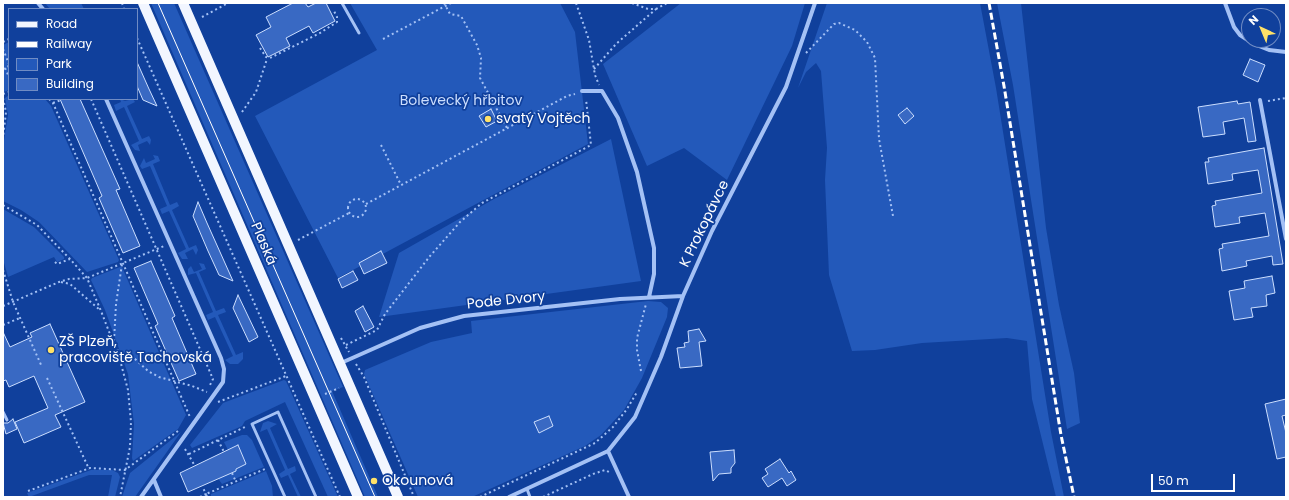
<!DOCTYPE html>
<meta charset="utf-8">
<style>
body{margin:0}
#map{position:relative;width:1289px;height:500px;overflow:hidden;background:#10409c;font-family:Poppins,sans-serif}
canvas{display:block}
.frame{position:absolute;inset:0;border:4px solid #fff;pointer-events:none}
.legend{position:absolute;left:8px;top:8px;width:130px;height:92px;box-sizing:border-box;background:#10409c;border:1px solid #708cc4;margin:0;padding:5px 7px;list-style:none;font-size:12px;color:#fff}
.legend li{display:flex;align-items:center;gap:8px;height:20px}
.legend b{width:20px;border:1px solid #708cc4}
.north{position:absolute;left:1241px;top:8px;width:40px;height:40px;box-sizing:border-box;background:#10409c;border:1px solid #708cc4;border-radius:50%;rotate:316deg;font-size:11px;font-weight:700;line-height:16px;text-align:center;color:#fff}
.north::after{content:'';display:block;margin:auto;width:14px;height:18px;background:#ffe168;clip-path:polygon(50% 0,100% 100%,50% 72%,0 100%)}
.scale{position:absolute;left:1151px;top:474px;width:84px;height:18px;box-sizing:border-box;border:2px solid #fff;border-top:0;padding-left:5px;font-size:12px;line-height:14px;white-space:nowrap;color:#fff;-webkit-text-stroke:3px #10409c;paint-order:stroke}
</style>
<div id="map">
<canvas width="1289" height="500"></canvas>
<div class="frame"></div>
<ul class="legend">
<li><b style="height:5px;background:#f2f6ff"></b>Road</li>
<li><b style="height:5px;background:#fff"></b>Railway</li>
<li><b style="height:11px;background:#2359ba"></b>Park</li>
<li><b style="height:11px;background:#3969c3"></b>Building</li>
</ul>
<div class="north">N</div>
<div class="scale">50 m</div>
</div>
<script>
const ctx = document.querySelector('canvas').getContext('2d');
ctx.lineJoin = 'round';
function fillPath(path, color) { ctx.fillStyle = color; ctx.fill(path, 'evenodd'); }
const shape = rows => new Path2D(rows.map(r => 'M' + r).join(''));
function trace(path, color, width, dash) { ctx.strokeStyle = color; ctx.lineWidth = width; ctx.lineCap = dash ? 'butt' : 'round'; ctx.setLineDash(dash || []); ctx.stroke(path); }
function drawText(font, color, halo, rows, align = 'center') {
  ctx.font = font + ' Poppins,sans-serif'; ctx.lineWidth = 3.5; ctx.setLineDash([]); ctx.textBaseline = 'middle'; ctx.strokeStyle = halo; ctx.fillStyle = color; for (const [text, x, y, turn = 0] of rows) {
    ctx.save(); ctx.translate(x, y); ctx.rotate((+turn || 0) * Math.PI / 180); ctx.textAlign = isNaN(turn) ? turn : align; if (halo) ctx.strokeText(text, 0, 0); ctx.fillText(text, 0, 0); ctx.restore();
  }
}
const green = shape([
 [45,3,81,3,84,9,50,9],
 [151,3,174,3,343,387,332,391,378,497,365,497],
 [350,3,560,3,575,32,588,144,338,278,255,116,377,50],
 [681,3,805,3,792,46,727,180,684,148,647,166,603,64],
 [827,3,980,3,996,88,1051,432,1064,497,1056,497,1032,399,1027,341,1007,338,922,343,875,350,852,351,829,275,825,180,827,148,821,71,816,63,806,72,798,88],
 [997,3,1021,3,1046,228,1059,305,1074,373,1080,423,1067,429,1013,85],
 [9,42,9,90,4,92,3,45],
 [9,95,9,99,45,99,51,106,119,260,118,262,87,272,39,222,21,210,3,201,3,146,8,115,5,98],
 [120,99,125,101,133,99,135,102,127,106,142,139,149,136,151,140,150,145,147,141,138,145,140,151,135,150,131,145,139,141,124,107,116,111,114,105,121,102],
 [611,139,641,281,379,317,399,253,494,199],
 [153,155,158,156,160,161,153,164,170,205,177,202,179,206,172,210,189,248,196,245,198,250,196,255,193,249,185,253,188,259,182,259,178,253,186,249,169,211,162,214,160,209,167,206,150,166,142,169,140,166,144,158,146,163,155,159],
 [3,209,34,227,64,257,64,259,57,262,54,257,8,277,3,259],
 [199,263,204,264,206,269,199,272,216,311,224,308,226,312,218,315,236,355,243,352,243,359,238,364,230,364,225,360,233,356,215,317,208,320,206,315,213,312,196,273,188,275,188,269,191,266,194,272,202,269],
 [120,267,122,267,186,415,178,429,133,461,132,458,134,424,128,374,105,310,91,280,92,278],
 [648,301,661,302,668,308,667,317,642,378,624,410,601,435,585,446,472,497,418,497,364,374,365,370,431,342,472,333,471,321],
 [284,380,286,381,338,497,328,497,285,402,245,421,242,426,192,448,190,445,223,403],
 [268,421,277,424,270,428,288,469,295,466,296,471,290,474,301,497,298,497,288,475,281,478,279,474,285,470,267,429,260,432,263,423],
 [181,432,135,497,122,497,130,473],
 [242,435,247,435,252,440,264,467,222,484,217,477,236,471,236,469,246,464,238,445,228,450,224,442],
 [91,470,112,470,118,473,120,477,115,497,108,497,112,475,89,475,29,497,27,493],
 [266,471,272,486,273,497,211,497,211,494]
]);
const building = shape([
 [293,3,305,3,308,7,316,3,326,3,335,21,313,33,309,26,286,38,290,46,268,57,256,35,271,27,266,17,293,3],
 [1250,59,1265,65,1258,82,1243,75,1250,59],
 [137,62,149,89,157,106,143,100,137,86,137,62],
 [60,99,80,99,120,189,116,190,140,246,123,253,99,198,102,196,60,99],
 [1237,101,1238,104,1250,102,1256,141,1248,142,1244,118,1223,122,1225,134,1203,137,1198,107,1237,101],
 [907,108,914,116,905,124,898,115,907,108],
 [491,109,497,121,486,127,479,116,491,109],
 [1264,148,1283,264,1273,265,1272,256,1246,261,1247,266,1222,271,1219,249,1223,248,1222,244,1269,236,1265,213,1239,217,1240,223,1215,227,1212,206,1216,205,1215,201,1262,193,1258,170,1232,174,1233,180,1208,184,1205,162,1209,162,1208,158,1264,148],
 [198,202,207,223,233,281,219,275,208,251,193,216,198,202],
 [381,251,387,263,364,274,359,263,381,251],
 [151,261,175,316,172,318,196,374,179,381,155,326,158,324,134,268,151,261],
 [353,271,358,280,342,288,338,279,353,271],
 [1272,276,1275,293,1266,295,1267,306,1251,308,1253,317,1234,320,1229,291,1245,288,1244,281,1272,276],
 [238,295,258,337,249,342,233,308,238,295],
 [363,306,374,327,365,332,355,311,363,306],
 [50,324,85,402,55,415,61,427,24,443,15,422,48,408,34,376,9,387,6,380,3,381,3,332,10,347,32,337,30,333,50,324],
 [699,329,706,341,699,342,702,366,680,368,677,348,685,347,684,343,689,342,688,331,699,329],
 [1286,399,1286,415,1282,416,1286,433,1286,457,1277,459,1265,404,1286,399],
 [549,416,553,426,539,433,534,422,549,416],
 [13,419,17,429,6,434,3,423,8,423,13,419],
 [238,445,246,464,236,469,236,471,188,492,180,473,238,445],
 [734,450,735,463,731,468,731,473,719,474,713,481,710,452,734,450],
 [780,459,789,473,791,471,796,480,787,486,782,478,768,487,762,478,768,474,765,469,780,459]
]);
const path = shape([
 [122,3,124,9],
 [444,3,450,14,461,16,477,45,481,58,480,78,507,128],
 [576,3,589,40,595,75,599,85],
 [632,3,648,9,656,9,667,3],
 [202,17,228,3],
 [137,38,340,497],
 [383,39,451,3],
 [3,42,9,39],
 [260,48,266,57,270,58,320,33,337,22,337,17,333,9],
 [3,49,9,64],
 [806,53,834,24,839,23,855,30,867,42,875,58,879,139,893,216],
 [5,68,9,77],
 [3,69,9,66],
 [594,69,616,44,656,9],
 [3,94,9,92],
 [3,98,6,112,3,138],
 [49,99,53,103,190,417],
 [91,99,213,379,210,385],
 [1268,101,1286,98],
 [53,103,61,100],
 [242,112,256,92,267,59],
 [381,145,401,185],
 '348 208a9 9 0 1 1 18 0a9 9 0 1 1-18 0Z',
 [366,204,567,96,575,94],
 [3,205,37,225,70,259,87,278,101,311,120,360,128,390,131,422,130,447,120,497],
 [298,240,349,213],
 [55,262,57,264,70,259],
 [3,270,13,302,42,367],
 [61,282,70,284,100,310],
 [3,306,59,282,69,279,87,278,164,246],
 [3,325,20,318],
 [341,338,349,352],
 [114,341,116,304,122,264],
 [346,345,377,330,385,314,430,256,460,222,482,203,591,145,586,99],
 [117,350,135,359,148,371,159,377,192,386,207,392],
 [356,364,364,377,414,497],
 [641,371,637,350,637,338,646,304],
 [47,378,89,469],
 [325,394,339,388],
 [218,402,286,376],
 [218,440,224,452],
 [185,449,195,466],
 [189,454,247,426],
 [232,473,236,482],
 [28,491,90,468,125,470,178,431],
 [200,497,206,494,203,488],
 [207,497,206,494,265,469],
 [480,497,595,443,613,427,627,409,637,392],
 [543,497,593,474,605,470,609,472]
]);
const service = shape([
 [342,3,359,33],
 [3,412,7,420],
 [527,489,530,497],
 [285,497,252,424,278,412,316,497]
]);
const minor = shape([
 [38,3,43,9],
 [1225,3,1234,27,1240,35,1254,44,1269,50,1286,52],
 [582,91,602,91,618,118,637,172,654,248,654,274,649,297],
 [106,99,221,358,224,369,223,382,141,497],
 [1260,100,1286,239],
 [341,363,420,328,464,316,620,299,683,296],
 [608,451,629,497],
 [154,480,161,497],
 [509,497,608,451,635,417,661,357,683,296,712,231,786,87,815,3]
]);
const primary = shape([
 [143,3,358,497],
 [183,3,398,497]
]);
const tram = shape([
 [158,3,375,497]
]);
const rail = shape([
 [989,3,1004,86,1061,435,1074,497]
]);
const markers = [
 [488,119,4,"#ffe168"],
 [51,350,4,"#ffe168"],
 [374,481,4,"#ffe168"]
];
const parkNames = [
 ["Bolevecký hřbitov",461,101]
];
const poiNames = [
 ["svatý Vojtěch",496,119],
 ["ZŠ Plzeň,",59,342],
 ["pracoviště Tachovská",59,358],
 ["Okounová",382,481]
];
const streetNames = [
 ["K Prokopávce",705,224,-64],
 ["Plaská",263,244,67],
 ["Pode Dvory",506,301,-6]
];
fillPath(green, '#2359ba');
fillPath(building, '#3969c3');
trace(building, '#ccdefe', 1);
trace(path, '#a4c1f5', 2, [2, 3]);
trace(service, '#a4c1f5', 3);
trace(minor, '#a4c1f5', 4);
trace(primary, '#f2f6ff', 10);
trace(tram, '#fff', 1);
trace(rail, '#fff', 3, [7, 3]);
for (const [x, y, r, color] of markers) { const dot = new Path2D(); dot.arc(x, y, r, 0, 2 * Math.PI); ctx.fillStyle = color; ctx.fill(dot); trace(dot, '#10409c', 1.5); }
drawText('14px', '#ccdefe', '#10409c', parkNames);
drawText('14px', '#fff', '#10409c', poiNames, 'left');
drawText('14px', '#fff', '#10409c', streetNames);
</script>
